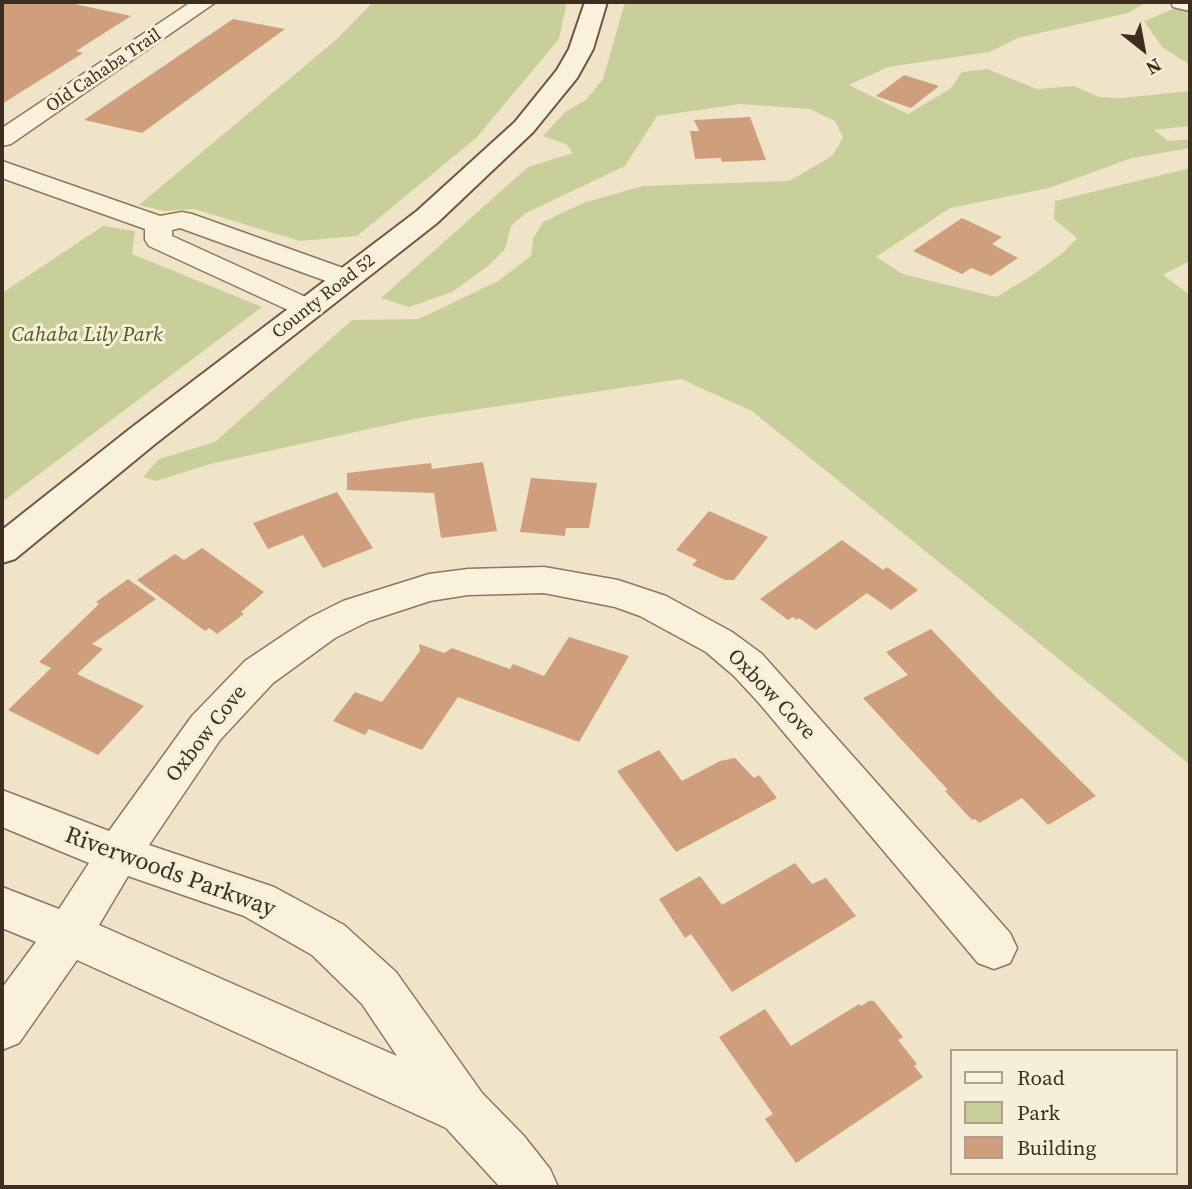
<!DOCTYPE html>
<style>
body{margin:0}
#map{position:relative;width:1192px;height:1189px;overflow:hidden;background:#f0e4c8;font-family:"Source Serif 4",serif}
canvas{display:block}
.frame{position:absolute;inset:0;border:4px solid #3d2e20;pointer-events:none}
.legend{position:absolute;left:950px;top:1049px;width:228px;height:126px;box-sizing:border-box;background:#f7eed8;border:2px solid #ada18e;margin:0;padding:9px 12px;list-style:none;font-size:21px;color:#3d2e20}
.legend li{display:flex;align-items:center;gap:14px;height:35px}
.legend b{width:35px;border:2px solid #ada18e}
.north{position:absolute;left:1108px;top:14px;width:70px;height:70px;-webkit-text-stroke:5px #f7eed8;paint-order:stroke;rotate:149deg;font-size:19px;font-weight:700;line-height:28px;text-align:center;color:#3d2e20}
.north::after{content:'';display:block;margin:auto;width:24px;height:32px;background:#3d2e20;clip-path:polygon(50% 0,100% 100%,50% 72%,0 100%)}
</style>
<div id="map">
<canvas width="1192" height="1189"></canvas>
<div class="frame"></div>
<ul class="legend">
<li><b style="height:9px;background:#faf1dc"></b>Road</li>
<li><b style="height:19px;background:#c9cf9b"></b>Park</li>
<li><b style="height:19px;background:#cf9f7d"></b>Building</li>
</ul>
<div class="north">N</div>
</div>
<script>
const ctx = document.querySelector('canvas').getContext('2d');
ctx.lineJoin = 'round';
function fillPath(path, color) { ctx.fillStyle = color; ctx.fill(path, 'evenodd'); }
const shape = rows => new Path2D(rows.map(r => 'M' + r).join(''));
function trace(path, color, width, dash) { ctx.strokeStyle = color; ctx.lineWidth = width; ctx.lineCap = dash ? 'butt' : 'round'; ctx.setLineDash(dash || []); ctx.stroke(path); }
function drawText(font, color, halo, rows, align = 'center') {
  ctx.font = font + ' "Source Serif 4",serif'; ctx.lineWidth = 6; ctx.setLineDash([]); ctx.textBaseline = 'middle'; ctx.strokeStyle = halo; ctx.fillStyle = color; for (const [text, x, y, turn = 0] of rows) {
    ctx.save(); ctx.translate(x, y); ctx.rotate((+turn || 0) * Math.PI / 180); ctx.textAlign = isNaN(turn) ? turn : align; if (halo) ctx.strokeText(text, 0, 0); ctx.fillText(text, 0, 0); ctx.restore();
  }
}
const green = shape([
 [373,2,567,2,559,39,476,138,357,236,300,241,194,209,164,211,139,205,337,39],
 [625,2,1148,2,1128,13,1018,38,989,52,888,67,849,85,908,114,951,88,962,72,987,69,1037,89,1074,86,1099,97,1121,98,1190,91,1190,126,1154,130,1168,141,1190,139,1190,148,1132,158,1049,188,950,208,876,257,903,274,996,297,1031,276,1064,252,1077,238,1054,219,1055,201,1190,168,1190,261,1163,275,1190,295,1190,765,752,411,681,379,419,418,210,464,156,481,143,477,159,459,215,442,352,320,419,319,498,281,531,256,533,239,543,222,583,203,643,186,789,181,832,156,843,138,835,121,810,109,740,104,657,116,625,166,526,213,511,226,505,249,488,266,452,292,409,307,381,298,528,167,573,153,566,144,543,136,565,112,586,100,603,79],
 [1176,8,1190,12,1190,65,1162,47,1144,21],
 [103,226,135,231,132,254,262,307,2,502,2,293]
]);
const building = shape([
 [2,2,65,2,131,16,76,51,83,53,2,104],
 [233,19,285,29,142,133,84,120],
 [904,75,939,86,911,108,876,96],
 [750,117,766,160,722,162,721,158,695,159,690,131,699,131,694,120],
 [962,218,1002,237,992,244,1018,258,991,276,971,268,962,274,913,251],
 [483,462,497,531,441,538,434,493,347,490,347,473,431,463,432,469],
 [531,478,597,483,589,528,566,528,565,536,520,532],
 [337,492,373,548,323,568,303,535,268,549,253,523],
 [709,511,768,537,734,580,725,580,692,565,697,560,676,550],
 [842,540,883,570,887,567,918,590,891,610,867,593,816,630,799,618,797,620,793,617,788,620,760,599],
 [202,548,264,592,241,612,244,614,217,634,209,628,205,631,137,580,175,554,184,560],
 [128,579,156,599,92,644,103,649,77,674,144,706,98,755,8,710,51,668,39,662,99,604,96,602],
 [931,629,997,698,1096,796,1048,825,1022,798,979,823,975,819,972,820,945,791,948,790,863,698,908,675,886,652],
 [569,637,629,656,579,742,458,697,422,750,369,729,365,735,333,721,355,692,382,702,420,651,419,644,444,653,452,648,510,669,513,664,544,676],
 [659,750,682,781,720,761,735,758,754,778,759,775,777,798,676,852,617,771],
 [795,863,812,884,826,878,856,916,732,992,691,934,685,938,659,899,700,876,722,905],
 [869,1001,874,1001,903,1037,898,1040,917,1064,914,1066,923,1077,796,1163,765,1119,773,1114,719,1037,765,1009,791,1046,859,1004,861,1006]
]);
const minor = shape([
 [191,2,216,2,11,144,2,146,2,128,191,2],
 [1171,2,1190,2,1190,11,1173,7,1171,2],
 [2,161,160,216,182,212,192,214,357,273,361,279,357,285,347,288,337,285,180,228,172,230,172,236,319,303,324,309,319,315,309,318,299,315,149,246,145,240,145,229,2,178,2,161],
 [544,567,618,580,666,596,732,632,762,654,1010,933,1017,948,1010,963,994,969,978,963,759,703,734,676,706,652,640,616,615,607,544,593,468,595,430,601,369,621,335,638,273,683,220,740,149,845,274,887,344,925,396,972,482,1093,524,1136,550,1169,558,1187,500,1187,446,1128,77,960,19,1043,2,1050,2,988,36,942,2,928,2,887,59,909,89,863,2,827,2,790,109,831,192,716,245,661,309,618,343,601,429,574,468,569,544,567],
 [128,876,244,916,312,955,362,1004,397,1056,99,925,128,876]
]);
const secondary = shape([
 [585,2,607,2,593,49,577,78,533,132,437,223,155,444,15,559,2,563,2,530,131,428,417,211,515,122,557,70,569,49,585,2]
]);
const farStreetnames = [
 ["Old Cahaba Trail",104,71,-34],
 ["County Road 52",324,297,-38]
];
const parkNames = [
 ["Cahaba Lily Park",87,336]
];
const streetNames = [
 ["Oxbow Cove",771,695,46],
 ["Oxbow Cove",207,734,-52]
];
const nearStreetnames = [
 ["Riverwoods Parkway",170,873,20]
];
fillPath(green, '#c9cf9b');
fillPath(building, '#cf9f7d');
trace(minor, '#8d765c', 3);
trace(secondary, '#6f573f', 4);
fillPath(minor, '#faf1dc');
fillPath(secondary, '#faf1dc');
drawText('18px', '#3d2e20', '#f7eed8', farStreetnames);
drawText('italic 21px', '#4d5a26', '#f7eed8', parkNames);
drawText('21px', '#3d2e20', '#f7eed8', streetNames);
drawText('24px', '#3d2e20', '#f7eed8', nearStreetnames);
</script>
